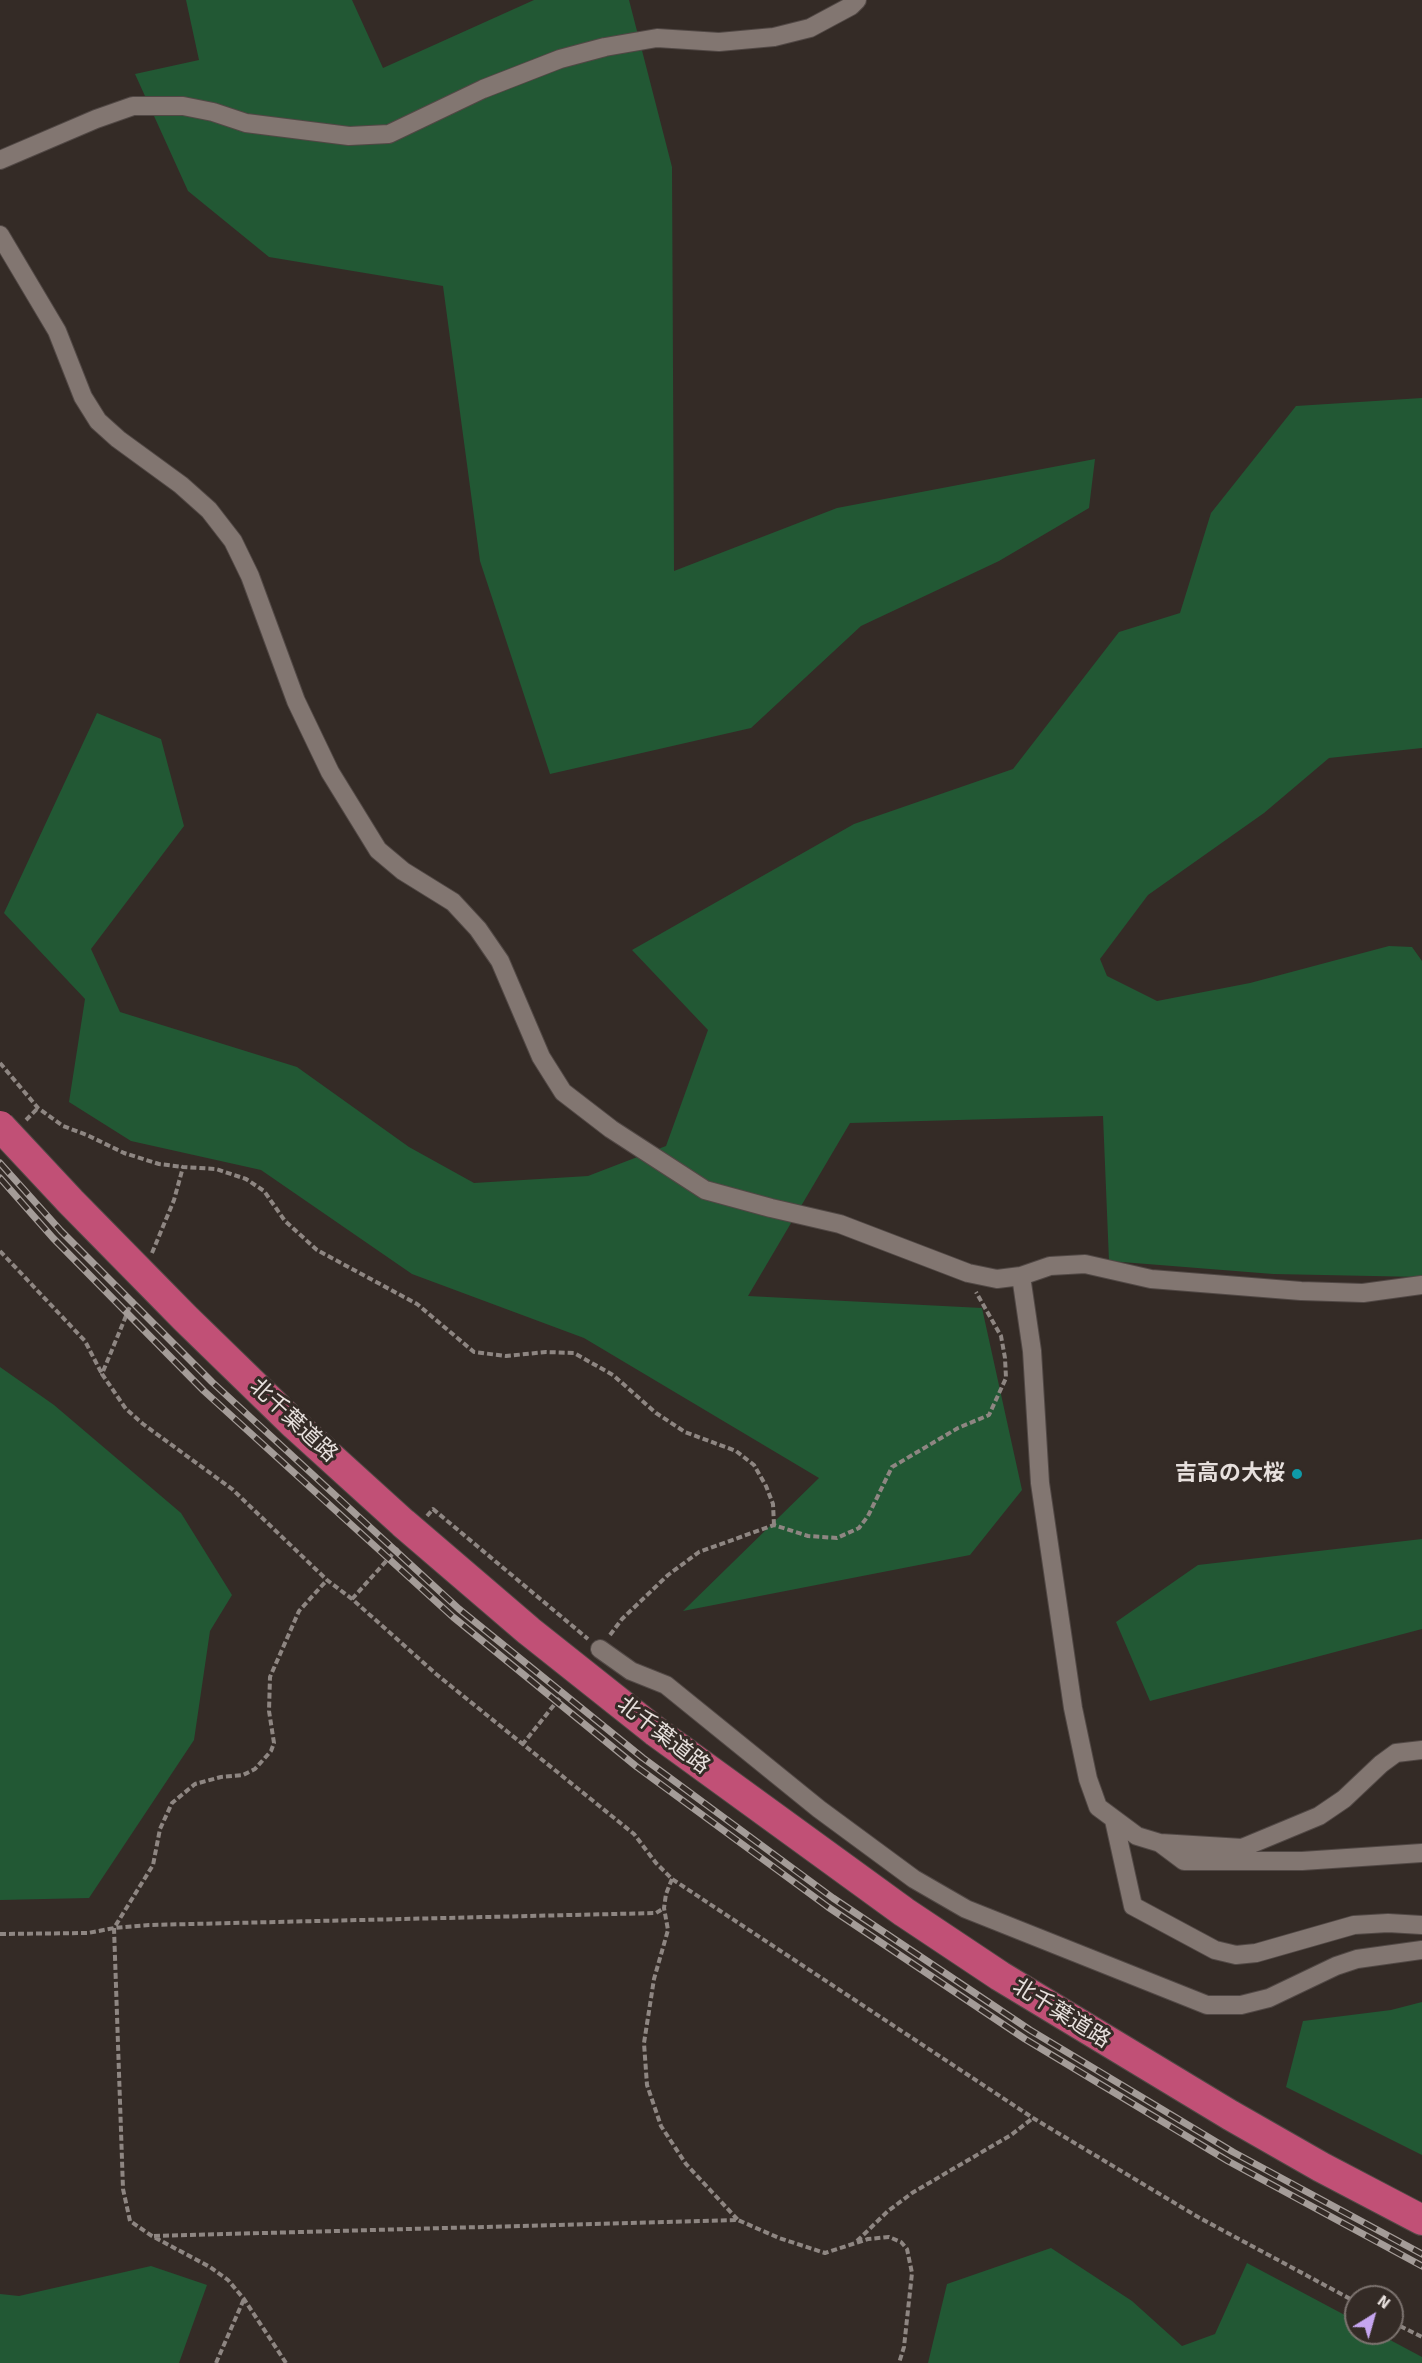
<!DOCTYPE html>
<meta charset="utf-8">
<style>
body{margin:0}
#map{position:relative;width:1422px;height:2363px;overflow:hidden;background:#342b26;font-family:Signika,sans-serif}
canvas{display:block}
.north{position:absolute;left:1344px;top:2285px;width:60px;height:60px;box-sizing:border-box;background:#342b26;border:2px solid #7c736f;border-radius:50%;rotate:37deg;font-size:16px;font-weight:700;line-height:24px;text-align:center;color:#e7e0dd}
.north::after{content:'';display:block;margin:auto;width:21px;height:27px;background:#c6a6f0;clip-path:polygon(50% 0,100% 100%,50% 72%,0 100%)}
</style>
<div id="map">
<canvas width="1422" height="2363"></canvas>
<div class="north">N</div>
</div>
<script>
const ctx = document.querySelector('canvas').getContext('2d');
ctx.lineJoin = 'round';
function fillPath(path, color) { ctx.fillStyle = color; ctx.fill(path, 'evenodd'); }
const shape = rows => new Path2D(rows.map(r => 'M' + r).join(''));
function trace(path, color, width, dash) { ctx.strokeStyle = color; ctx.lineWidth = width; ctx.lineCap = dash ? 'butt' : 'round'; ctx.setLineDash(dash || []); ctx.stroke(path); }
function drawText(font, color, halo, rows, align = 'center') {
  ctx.font = font + ' Signika,"Noto Sans JP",sans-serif'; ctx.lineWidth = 6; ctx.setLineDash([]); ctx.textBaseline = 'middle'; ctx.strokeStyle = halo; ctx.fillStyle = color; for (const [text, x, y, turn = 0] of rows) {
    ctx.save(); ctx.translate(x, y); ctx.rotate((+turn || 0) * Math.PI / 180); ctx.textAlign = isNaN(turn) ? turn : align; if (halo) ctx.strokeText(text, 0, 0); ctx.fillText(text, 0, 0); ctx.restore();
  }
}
const green = shape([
 [186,0,352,0,383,68,534,0,629,0,672,167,674,571,837,508,1095,459,1089,508,999,561,861,626,751,728,550,774,480,561,443,286,269,257,188,191,135,74,199,60],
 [1422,398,1422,748,1329,758,1264,813,1148,895,1100,959,1107,976,1157,1001,1250,983,1389,946,1412,947,1422,961,1422,1277,1273,1274,1109,1261,1103,1116,850,1123,748,1296,982,1308,1022,1490,970,1555,683,1611,819,1478,584,1338,412,1274,261,1170,131,1141,69,1102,85,999,4,913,97,713,161,739,184,826,91,949,120,1012,297,1067,409,1147,474,1183,588,1176,666,1146,708,1030,632,950,854,824,1013,769,1119,632,1180,613,1211,513,1296,406],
 [0,1367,54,1405,181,1513,232,1595,210,1631,194,1740,89,1898,0,1900],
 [1422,1539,1422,1629,1150,1701,1116,1622,1198,1565],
 [1422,2002,1422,2155,1286,2087,1303,2021,1391,2010],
 [1051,2248,1132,2301,1182,2346,1215,2334,1247,2263,1356,2321,1356,2333,1377,2333,1422,2357,1422,2363,928,2363,947,2284],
 [151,2266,207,2285,179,2363,0,2363,0,2294,19,2296]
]);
const path = shape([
 [0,1063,38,1108,63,1126,87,1135,124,1153,159,1164,183,1167],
 [26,1120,38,1108],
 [0,1251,85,1341,102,1374],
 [152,1253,174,1200,183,1167,216,1169,246,1179,264,1191,285,1221,317,1250,417,1304,474,1352,506,1356,546,1352,574,1353,613,1375,656,1413,685,1432,736,1451,754,1465,766,1486,773,1504,774,1525],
 [133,1299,102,1374,126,1409,143,1424,232,1489,327,1580,352,1599,436,1674,634,1834,656,1863,672,1879,1033,2118,1198,2217,1356,2302],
 [427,1516,433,1509,588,1639],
 [352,1599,398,1548],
 [610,1635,622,1619,668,1575,699,1552,774,1525,808,1536,837,1538,859,1528,868,1516,892,1467,958,1428,989,1415,1006,1378,1005,1358,1001,1336,976,1292],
 [522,1745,566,1690],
 [672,1879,666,1894,664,1908,668,1930,654,1979,644,2043,647,2085,661,2126,686,2164,738,2220],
 [0,1934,88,1933,114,1928,149,1925,656,1913,664,1908],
 [154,2236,738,2220,779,2238,825,2253,868,2239,889,2237,901,2242,907,2249,912,2273,904,2347,899,2363],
 [857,2241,888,2211,912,2193,1011,2135,1033,2118],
 [1392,2322,1422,2337],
 [216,2363,244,2299],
 [286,2363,244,2299,228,2280,210,2267,152,2236,130,2221,123,2189,114,1928,153,1865,160,1829,172,1803,195,1784,221,1777,243,1775,255,1769,271,1751,274,1743,269,1711,270,1677,299,1611,327,1580]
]);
const minor = shape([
 [0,160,96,119,133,106,183,106,213,112,246,123,349,136,389,134,483,89,560,59,605,47,657,38,719,42,774,37,810,28,851,6,857,0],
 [0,235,57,331,83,397,98,421,118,439,181,485,209,510,233,541,250,576,296,701,330,772,378,850,403,871,453,902,478,929,500,961,541,1057,563,1092,611,1129,705,1190,771,1208,840,1224,968,1273,997,1279,1021,1276,1050,1266,1085,1264,1151,1279,1301,1291,1363,1293,1422,1285],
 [1021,1276,1032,1351,1040,1483,1073,1708,1088,1779,1098,1807,1137,1836,1160,1843,1242,1848,1319,1816,1344,1799,1381,1764,1396,1753,1422,1750],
 [600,1649,631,1671,666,1685,819,1809,914,1879,966,1909,1207,2005,1241,2005,1269,1998,1336,1966,1357,1959,1422,1950],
 [1114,1820,1133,1906,1215,1950,1236,1955,1256,1953,1354,1925,1388,1923,1422,1925],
 [1160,1843,1184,1861,1302,1861,1422,1853]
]);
const trunk = shape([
 [655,1731,904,1912,1000,1976,1230,2115,1321,2167,1422,2220]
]);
const rail = shape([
 [0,1163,61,1231,212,1382,459,1609,643,1758,833,1898,1030,2030,1233,2152,1422,2254],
 [0,1178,53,1238,204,1391,453,1617,637,1767,828,1907,1025,2039,1228,2161,1422,2266]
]);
const trunkBridge = shape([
 [0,1126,71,1202,185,1318,295,1425,403,1523,529,1631,655,1731]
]);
const markers = [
 [1297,1474,6,"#0f9aa8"]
];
const streetNames = [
 ["北千葉道路",293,1421,43],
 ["北千葉道路",663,1736,38],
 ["北千葉道路",1061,2014,32]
];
const poiNames = [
 ["吉高の大桜",1285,1474]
];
fillPath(green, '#225834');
trace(minor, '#514845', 20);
trace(trunk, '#514845', 32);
trace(path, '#8e8682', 4, [6, 3]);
trace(minor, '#827671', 18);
trace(trunk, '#c15076', 30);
trace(rail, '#a49c98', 7);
trace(rail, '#342b26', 4.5, [14]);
trace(trunkBridge, '#514845', 32, []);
trace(trunkBridge, '#c15076', 30);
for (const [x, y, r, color] of markers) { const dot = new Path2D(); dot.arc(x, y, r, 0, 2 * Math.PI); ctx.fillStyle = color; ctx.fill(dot); trace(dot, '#342b26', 2); }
drawText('22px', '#e7e0dd', '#342b26', streetNames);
drawText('bold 22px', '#e7e0dd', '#342b26', poiNames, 'right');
</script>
